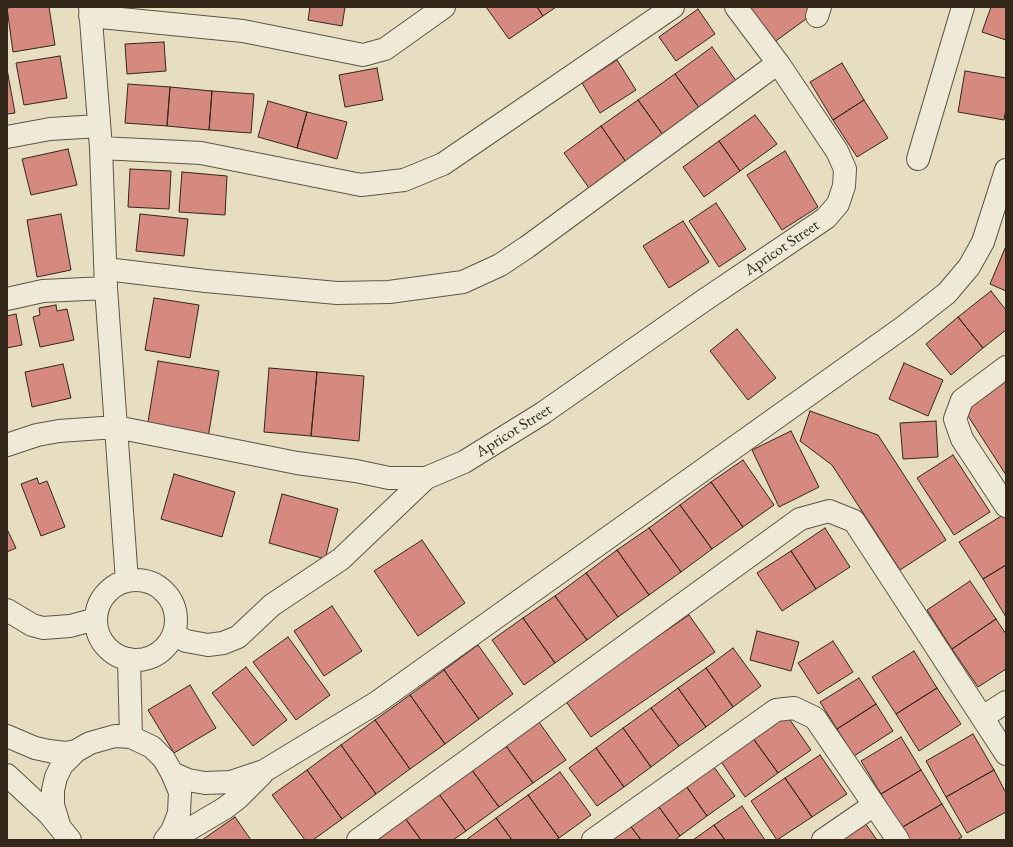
<!DOCTYPE html>
<style>
body{margin:0}
#map{position:relative;width:1013px;height:847px;overflow:hidden;background:#e7dec2;font-family:"EB Garamond",serif}
canvas{display:block}
.frame{position:absolute;inset:0;border:8px solid #322719;pointer-events:none}
</style>
<div id="map">
<canvas width="1013" height="847"></canvas>
<div class="frame"></div>
</div>
<script>
const ctx = document.querySelector('canvas').getContext('2d');
ctx.lineJoin = 'round';
function fillPath(path, color) { ctx.fillStyle = color; ctx.fill(path, 'evenodd'); }
const shape = rows => new Path2D(rows.map(r => 'M' + r).join(''));
function trace(path, color, width, dash) { ctx.strokeStyle = color; ctx.lineWidth = width; ctx.lineCap = dash ? 'butt' : 'round'; ctx.setLineDash(dash || []); ctx.stroke(path); }
function drawText(font, color, halo, rows, align = 'center') {
  ctx.font = font + ' "EB Garamond",serif'; ctx.lineWidth = 3; ctx.setLineDash([]); ctx.textBaseline = 'middle'; ctx.strokeStyle = halo; ctx.fillStyle = color; for (const [text, x, y, turn = 0] of rows) {
    ctx.save(); ctx.translate(x, y); ctx.rotate((+turn || 0) * Math.PI / 180); ctx.textAlign = isNaN(turn) ? turn : align; if (halo) ctx.strokeText(text, 0, 0); ctx.fillText(text, 0, 0); ctx.restore();
  }
}
const building = shape([
 [16,7,49,7,55,45,13,52,7,8,16,7],
 [310,7,345,7,342,26,308,20,310,7],
 [486,7,537,7,543,16,509,39,486,7],
 [537,7,556,7,543,16,537,7],
 [752,7,813,7,817,11,773,43,749,10,752,7],
 [991,7,1006,7,1006,40,982,32,991,7],
 [698,9,715,34,676,61,659,37,698,9],
 [164,42,166,71,127,74,125,44,164,42],
 [712,47,737,82,700,109,675,74,712,47],
 [60,56,67,98,24,105,16,63,60,56],
 [617,60,636,90,600,113,582,83,617,60],
 [842,63,864,100,833,120,810,82,842,63],
 [377,68,383,100,345,107,339,75,377,68],
 [7,69,15,113,7,114,7,69],
 [965,71,1006,78,1006,108,1004,120,958,112,965,71],
 [675,74,700,109,663,135,638,100,675,74],
 [128,84,170,87,167,126,125,123,128,84],
 [170,87,212,91,209,130,167,126,170,87],
 [212,91,254,94,251,133,209,130,212,91],
 [638,100,663,135,626,162,601,126,638,100],
 [864,100,888,138,857,157,833,120,864,100],
 [268,101,307,112,297,148,258,137,268,101],
 [307,112,347,122,337,159,297,148,307,112],
 [755,115,777,144,740,171,719,141,755,115],
 [601,126,626,162,589,188,564,153,601,126],
 [719,141,740,171,704,197,683,167,719,141],
 [68,149,77,185,31,195,22,159,68,149],
 [785,151,818,207,782,230,747,175,785,151],
 [130,169,171,171,169,209,128,207,130,169],
 [182,172,227,176,225,215,179,212,182,172],
 [716,203,746,249,719,267,689,221,716,203],
 [61,214,71,270,37,277,27,220,61,214],
 [140,214,188,219,184,256,136,251,140,214],
 [683,221,709,262,669,288,643,246,683,221],
 [1006,246,1006,291,990,284,1006,246],
 [991,291,1006,310,1006,330,983,348,958,317,991,291],
 [154,298,199,305,190,358,145,350,154,298],
 [56,305,57,311,67,309,74,340,40,347,33,317,40,315,39,308,56,305],
 [16,314,22,345,7,348,7,316,16,314],
 [958,317,983,348,951,375,926,344,958,317],
 [737,329,776,378,748,400,710,351,737,329],
 [158,361,219,371,208,438,147,428,158,361],
 [904,363,943,380,928,416,889,399,904,363],
 [63,364,71,398,32,407,25,372,63,364],
 [269,368,317,372,311,436,264,432,269,368],
 [317,372,364,376,359,441,311,436,317,372],
 [1006,377,1006,475,961,405,1006,377],
 [810,411,878,435,946,540,900,570,832,465,800,441,810,411],
 [936,421,938,457,903,459,900,423,936,421],
 [791,431,819,487,779,507,752,450,791,431],
 [953,455,990,512,954,535,917,478,953,455],
 [743,460,774,505,743,527,711,482,743,460],
 [174,474,235,492,222,537,161,519,174,474],
 [37,478,39,484,47,481,65,527,41,536,21,484,37,478],
 [711,482,743,527,712,549,680,505,711,482],
 [282,494,338,509,325,559,269,543,282,494],
 [680,505,712,549,681,572,649,528,680,505],
 [1003,515,1006,520,1006,565,983,579,959,542,1003,515],
 [649,528,681,572,649,595,617,550,649,528],
 [825,528,850,567,816,589,791,551,825,528],
 [7,529,16,548,7,552,7,529],
 [422,540,465,603,418,636,374,571,422,540],
 [617,550,649,595,618,617,586,573,617,550],
 [791,551,816,589,782,611,757,573,791,551],
 [1006,565,1006,617,983,579,1006,565],
 [586,573,618,617,587,640,555,596,586,573],
 [970,581,996,619,952,649,927,610,970,581],
 [555,596,587,640,555,663,523,618,555,596],
 [332,606,362,651,324,676,294,631,332,606],
 [689,615,715,652,591,737,565,700,689,615],
 [523,618,555,663,524,685,492,640,523,618],
 [996,619,1006,634,1006,669,978,687,952,649,996,619],
 [757,631,799,642,791,671,750,660,757,631],
 [288,637,330,695,296,720,253,662,288,637],
 [833,641,853,672,818,694,798,663,833,641],
 [478,645,513,694,479,719,444,670,478,645],
 [733,648,761,686,733,707,706,668,733,648],
 [914,651,937,688,896,714,872,677,914,651],
 [246,667,287,720,253,746,212,693,246,667],
 [706,668,733,707,706,727,678,688,706,668],
 [444,670,479,719,445,744,410,695,444,670],
 [859,678,876,704,837,729,820,702,859,678],
 [190,685,216,728,174,753,148,710,190,685],
 [678,688,706,727,679,746,651,708,678,688],
 [937,688,961,724,919,751,896,714,937,688],
 [410,695,445,744,410,769,375,720,410,695],
 [876,704,893,731,854,756,837,729,876,704],
 [651,708,679,746,651,767,623,728,651,708],
 [783,710,811,750,778,773,750,734,783,710],
 [536,718,566,760,533,783,503,742,536,718],
 [375,720,410,769,376,794,341,745,375,720],
 [623,728,651,767,624,787,596,748,623,728],
 [750,734,778,773,745,797,718,757,750,734],
 [973,734,994,770,946,797,926,761,973,734],
 [901,737,921,770,881,794,861,761,901,737],
 [503,742,533,783,499,807,469,766,503,742],
 [341,745,376,794,342,819,307,770,341,745],
 [596,748,624,787,597,806,569,768,596,748],
 [820,755,847,794,812,817,785,778,820,755],
 [711,763,735,796,707,816,684,783,711,763],
 [469,766,499,807,466,831,436,790,469,766],
 [307,770,342,819,313,840,305,840,272,795,307,770],
 [921,770,942,804,901,828,881,794,921,770],
 [994,770,1006,793,1006,812,967,833,946,797,994,770],
 [560,772,591,815,559,838,528,795,560,772],
 [785,778,812,817,777,840,751,801,785,778],
 [684,783,707,816,680,836,656,803,684,783],
 [436,790,466,831,453,840,421,840,402,814,436,790],
 [528,795,559,838,556,840,512,840,496,818,528,795],
 [656,803,680,836,675,840,641,840,629,824,656,803],
 [942,804,962,837,957,840,909,840,901,828,942,804],
 [742,806,765,840,725,840,714,825,742,806],
 [402,814,421,840,371,840,402,814],
 [235,817,251,840,202,840,235,817],
 [496,818,512,840,466,840,496,818],
 [865,823,877,840,842,840,865,823],
 [629,824,641,840,606,840,629,824],
 [714,825,725,840,693,840,714,825]
]);
const street = shape([
 [90,7,101,148,106,288,127,581],
 [90,16,243,31,363,55,385,49,444,7],
 [817,16,820,7],
 [7,137,50,129,99,126],
 [101,148,201,153,361,185,404,180,443,164,673,7],
 [918,159,963,7],
 [106,269,206,281,337,293,389,292,463,282,500,265,527,247,778,63],
 [7,299,43,291,106,288],
 [1006,367,962,400,955,419,962,439,1006,506],
 [7,445,37,435,59,431,116,427,297,463,356,471,389,478,426,478],
 '96 620a40 40 0 1 1 80 0a40 40 0 1 1-80 0Z',
 [7,610,32,625,43,628,70,626,96,619],
 [174,634,186,641,208,645,223,643,238,637,272,605,341,559,426,478,464,462,543,413,703,301,826,218,838,204,844,186,845,169,837,151,778,63,736,7],
 [129,659,131,737],
 [983,717,1006,702],
 [7,736,35,748,49,751,65,753,76,751],
 [172,773,188,780,205,783,231,782,264,771,376,703,905,326,947,293,969,267,983,242,1006,170],
 [7,775,49,814,70,840],
 [59,825,53,805,53,790,56,777,62,765,76,751,90,743,115,736,131,737,152,747,164,759,172,773,180,792,179,813,172,831,165,840],
 [171,840,225,808,238,798,262,774],
 [358,840,800,519,829,511,854,521,1006,754],
 [593,840,776,710,794,708,815,718,898,840],
 [823,840,874,805]
]);
const streetNames = [
 ["Apricot Street",782,248,-34],
 ["Apricot Street",514,431,-32]
];
fillPath(building, '#d6897f');
trace(building, '#322719', 1);
trace(street, '#5f5543', 24);
trace(street, '#efead7', 22);
drawText('16px', '#322719', '#efead7', streetNames);
</script>
